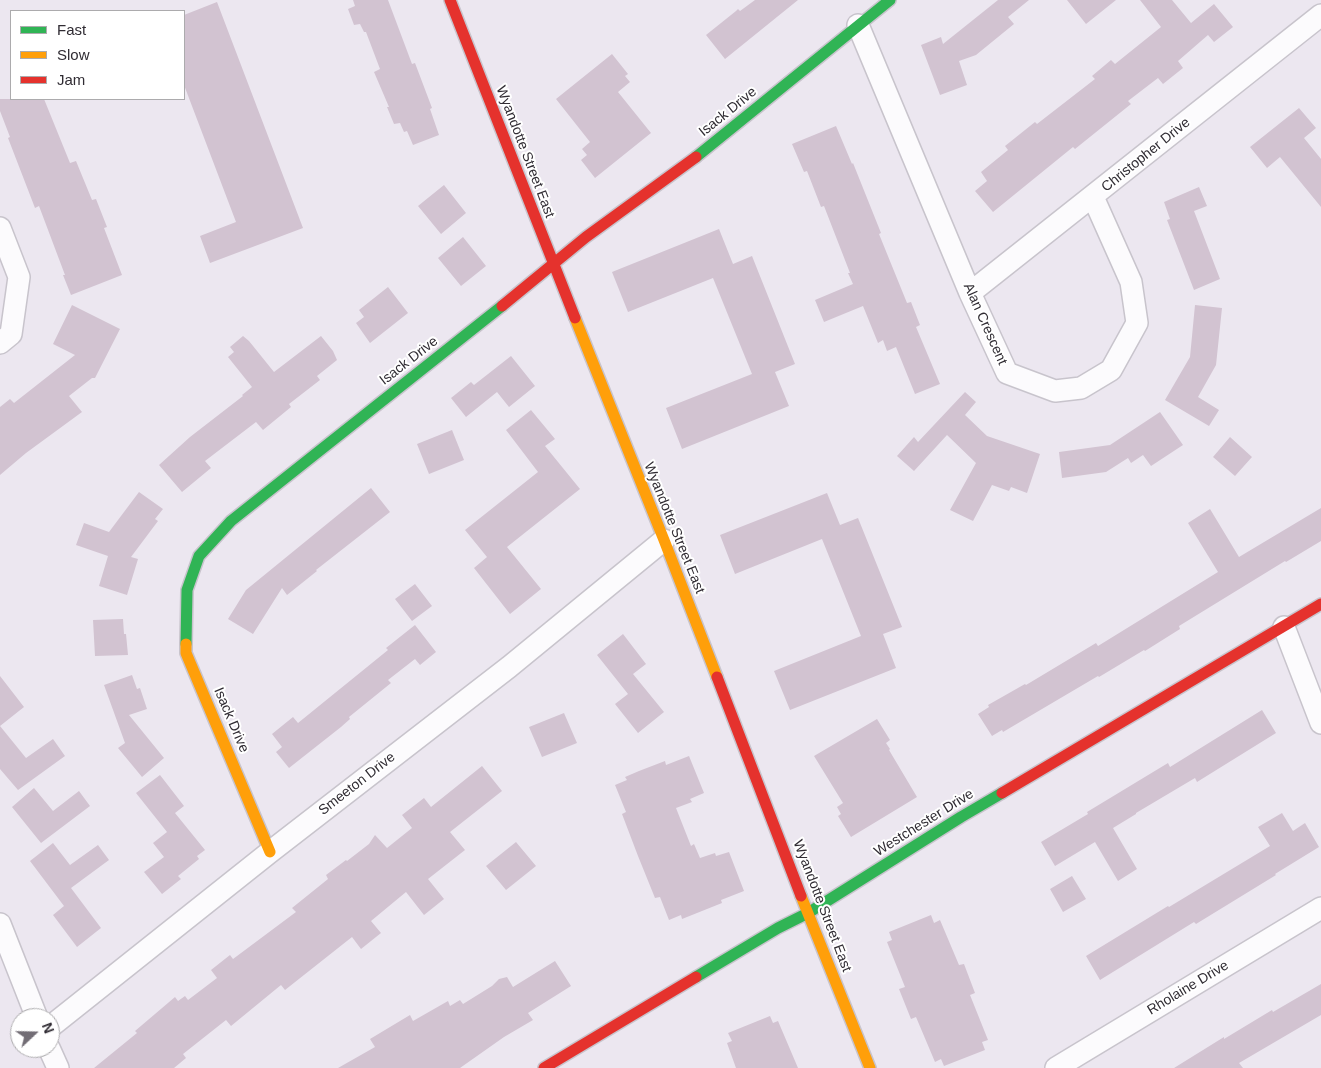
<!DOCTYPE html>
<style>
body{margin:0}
#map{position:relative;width:1321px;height:1068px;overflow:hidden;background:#ece7f0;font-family:Arial,sans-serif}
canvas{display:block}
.legend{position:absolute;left:10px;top:10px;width:175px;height:90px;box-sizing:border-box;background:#fff;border:1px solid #acabad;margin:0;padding:6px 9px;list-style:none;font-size:15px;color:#302c33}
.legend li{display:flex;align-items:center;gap:10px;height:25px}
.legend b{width:25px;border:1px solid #acabad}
.north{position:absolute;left:10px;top:1008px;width:50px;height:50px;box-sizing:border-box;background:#fff;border:1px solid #acabad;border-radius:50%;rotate:69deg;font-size:14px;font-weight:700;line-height:20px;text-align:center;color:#302c33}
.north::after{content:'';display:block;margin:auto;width:18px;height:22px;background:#726d75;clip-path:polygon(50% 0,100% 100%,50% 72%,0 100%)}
</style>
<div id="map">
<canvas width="1321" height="1068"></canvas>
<ul class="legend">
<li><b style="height:6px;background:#30b455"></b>Fast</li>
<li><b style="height:6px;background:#ff9f0a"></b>Slow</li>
<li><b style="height:6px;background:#e5322d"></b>Jam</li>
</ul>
<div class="north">N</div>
</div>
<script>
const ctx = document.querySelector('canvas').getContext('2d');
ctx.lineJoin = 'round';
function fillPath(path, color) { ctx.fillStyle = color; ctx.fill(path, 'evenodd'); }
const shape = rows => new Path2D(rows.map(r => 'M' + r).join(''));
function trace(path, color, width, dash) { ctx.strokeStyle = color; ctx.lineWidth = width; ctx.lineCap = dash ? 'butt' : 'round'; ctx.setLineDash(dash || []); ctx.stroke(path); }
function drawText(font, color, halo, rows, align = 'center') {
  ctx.font = font + ' Arial,sans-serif'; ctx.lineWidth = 4; ctx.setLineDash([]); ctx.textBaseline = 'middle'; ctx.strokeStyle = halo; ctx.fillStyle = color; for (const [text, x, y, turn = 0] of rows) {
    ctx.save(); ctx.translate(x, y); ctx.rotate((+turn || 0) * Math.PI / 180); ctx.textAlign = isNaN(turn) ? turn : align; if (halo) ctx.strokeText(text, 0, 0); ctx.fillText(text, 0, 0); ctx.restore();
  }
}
const building = shape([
 [353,0,388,0,412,64,415,63,432,108,430,109,439,135,413,145,407,131,404,132,400,123,394,124,387,107,389,107,374,72,380,69,366,32,364,32,360,24,354,25,348,9,355,6],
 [755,0,798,0,725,59,706,35,736,11,738,9,740,11],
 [998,0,1029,0,1008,17,1014,24,976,55,959,61,967,85,940,95,921,45,941,37,943,44],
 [1067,0,1116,0,1086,24],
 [1140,0,1172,0,1191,23,1214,4,1233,27,1214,42,1208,35,1178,61,1183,68,1163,84,1158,78,1128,101,1131,104,1075,149,1073,147,993,212,975,191,987,181,981,172,1008,150,1005,146,1035,122,1037,124,1095,79,1092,76,1111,60,1115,64,1161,27],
 [217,2,303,228,210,263,200,236,236,222,184,85,184,15],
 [612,54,628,74,625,76,630,82,618,92,651,133,595,178,581,160,587,155,582,149,590,142,556,99],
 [0,99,44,99,70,163,76,161,92,200,96,199,107,227,104,228,122,275,71,295,63,275,65,275,39,206,35,208,8,138,10,137,0,111],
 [1299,108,1316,128,1304,138,1321,159,1321,207,1280,157,1267,168,1250,147],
 [836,126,852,164,853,163,881,233,879,234,907,303,911,302,920,325,916,327,940,384,915,394,896,347,887,351,883,340,878,343,863,306,824,322,815,300,853,284,848,273,850,273,824,206,821,207,807,171,804,172,792,144],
 [444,185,466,213,441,234,418,206],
 [1199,187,1207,206,1194,211,1220,279,1194,290,1167,220,1170,219,1164,202],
 [719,229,733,264,752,256,795,364,775,372,789,406,682,449,666,408,752,374,713,278,628,312,612,272],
 [463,237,486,266,461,286,438,258],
 [388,287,408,313,370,343,356,323,364,317,359,310],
 [72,305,120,329,95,378,92,378,69,396,82,412,26,453,0,475,0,407,10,399,14,403,75,355,53,344],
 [1195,305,1222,308,1216,365,1198,397,1219,410,1209,426,1165,400,1190,357],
 [243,336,249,341,274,372,321,336,333,351,337,360,317,376,320,380,289,404,291,407,263,430,256,422,205,461,211,468,182,492,159,465,190,437,243,396,242,395,252,387,228,357,234,352,230,347],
 [511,356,535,386,509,407,497,392,466,417,451,398,471,382,474,385],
 [965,392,976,402,965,415,987,436,1040,454,1027,493,1011,487,1009,491,992,485,973,521,950,510,976,463,947,435,914,471,897,456,914,437,918,442],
 [531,410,555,439,545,446,580,489,507,547,541,589,510,614,474,568,487,557,465,530,538,472,506,430],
 [1160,412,1183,445,1151,466,1143,455,1131,463,1128,458,1106,472,1062,478,1059,452,1110,445],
 [452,430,464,460,429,474,417,444],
 [1230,437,1252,457,1235,476,1213,457],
 [371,488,390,512,316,570,317,571,287,595,282,588,253,634,228,619,246,590],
 [139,492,163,509,155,519,158,521,131,557,138,559,127,595,99,586,108,556,76,545,84,523,109,532],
 [827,493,840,525,858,518,902,627,883,634,896,668,790,710,774,671,861,636,822,539,735,574,720,535],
 [1321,508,1321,541,1286,562,1285,561,1179,626,1180,629,1145,651,1144,650,1099,677,1098,676,1003,732,1002,730,992,736,978,714,989,707,988,705,1025,684,1026,685,1096,643,1098,646,1218,572,1188,523,1210,509,1239,557],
 [415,584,432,606,412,621,395,599],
 [123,619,124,634,126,634,128,655,95,656,93,620],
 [415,625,436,652,420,665,415,659,388,680,391,683,349,717,350,719,341,727,289,768,276,752,282,747,272,734,293,717,298,723,388,650,386,648],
 [623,634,646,664,633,674,664,712,638,733,615,704,628,694,597,655],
 [132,675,137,689,140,688,147,709,129,715,164,758,142,777,118,748,125,743,104,685],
 [0,676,24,707,0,726,26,758,53,739,65,756,18,790,0,769],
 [1262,710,1276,733,1197,782,1195,778,1136,813,1136,814,1113,828,1137,869,1118,881,1095,842,1055,866,1041,842,1088,814,1087,812,1168,763,1170,767],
 [564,713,577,743,542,757,529,727],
 [877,719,890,740,886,743,890,749,889,750,917,797,851,837,838,816,841,814,837,807,843,803,814,756],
 [689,756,704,793,690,799,692,802,676,808,691,846,694,844,700,858,715,853,716,856,729,852,744,891,721,900,722,903,682,919,681,915,669,920,660,897,655,898,638,856,622,814,626,812,615,785,627,780,625,777,639,771,665,761,666,765],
 [482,766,502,791,450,832,465,850,428,879,444,899,424,915,406,892,371,921,381,933,361,949,352,937,285,990,281,985,231,1026,226,1020,183,1054,186,1058,174,1068,94,1068,137,1033,135,1031,175,997,178,1001,185,996,188,1000,217,978,211,970,230,955,233,959,296,912,292,908,328,879,326,875,346,860,347,861,369,844,375,835,387,848,412,828,402,815,424,798,431,807],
 [160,775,184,806,175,813,205,850,197,856,199,859,178,876,181,879,162,894,144,872,164,857,153,843,167,832,136,793],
 [34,788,53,811,79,791,90,806,41,843,12,807],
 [1282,813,1293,831,1305,823,1319,847,1275,874,1276,875,1196,924,1194,922,1100,980,1086,956,1168,906,1169,907,1270,846,1258,827],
 [516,842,536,866,506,890,486,866],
 [53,843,70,865,98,845,109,860,71,888,101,928,77,947,53,915,64,906,30,861],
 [1072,876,1086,899,1063,912,1050,889],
 [931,915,934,923,940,920,959,965,964,964,975,993,970,995,988,1040,982,1042,985,1050,944,1066,941,1059,935,1062,916,1017,911,1019,899,989,905,987,887,942,892,940,889,932],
 [555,961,571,986,528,1013,533,1020,504,1037,460,1068,338,1068,375,1047,370,1039,410,1015,413,1021,448,1001,450,1006,460,1000,463,1004,492,986,499,979,507,977,513,987],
 [1321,984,1321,1015,1239,1063,1243,1068,1174,1068,1224,1037,1224,1039,1272,1010,1273,1012],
 [770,1016,773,1023,778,1021,798,1068,736,1068,727,1043,732,1041,728,1033]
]);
const street = shape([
 [858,25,970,293,1007,373,1055,391,1081,388,1111,370,1137,323,1131,282,1093,197],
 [0,228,19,277,11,334,0,343],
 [970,293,1321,15],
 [1284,627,1321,723],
 [0,924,37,1018],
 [50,1027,270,852,509,667,664,540],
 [49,1048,58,1068],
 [1056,1068,1321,908]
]);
const fast = shape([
 [696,157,890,0],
 [186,644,187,590,199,556,231,521,502,306],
 [696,977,778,928,808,913,961,817,1002,793]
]);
const slow = shape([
 [575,318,664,540,717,677],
 [186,644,186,653,270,852],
 [801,896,870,1068]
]);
const jam = shape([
 [450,0,575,318],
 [502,306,586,237,696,157],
 [717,677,801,896],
 [1002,793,1321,604],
 [544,1068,696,977]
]);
const streetNames = [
 ["Isack Drive",728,112,-39],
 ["Wyandotte Street East",525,152,69],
 ["Christopher Drive",1146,155,-39],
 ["Alan Crescent",985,324,66],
 ["Isack Drive",409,361,-38],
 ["Wyandotte Street East",674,528,68],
 ["Isack Drive",231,720,67],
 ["Smeeton Drive",357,784,-38],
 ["Westchester Drive",924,823,-32],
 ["Wyandotte Street East",822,906,69],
 ["Rholaine Drive",1188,988,-31]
];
fillPath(building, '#d2c3d1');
trace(street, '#c8c4cc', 24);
trace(fast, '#c8c4cc', 14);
trace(slow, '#c8c4cc', 14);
trace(jam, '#c8c4cc', 14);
trace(street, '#fcfbfd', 21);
trace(fast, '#30b455', 11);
trace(slow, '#ff9f0a', 11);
trace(jam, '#e5322d', 11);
drawText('14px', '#302c33', '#fff', streetNames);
</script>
